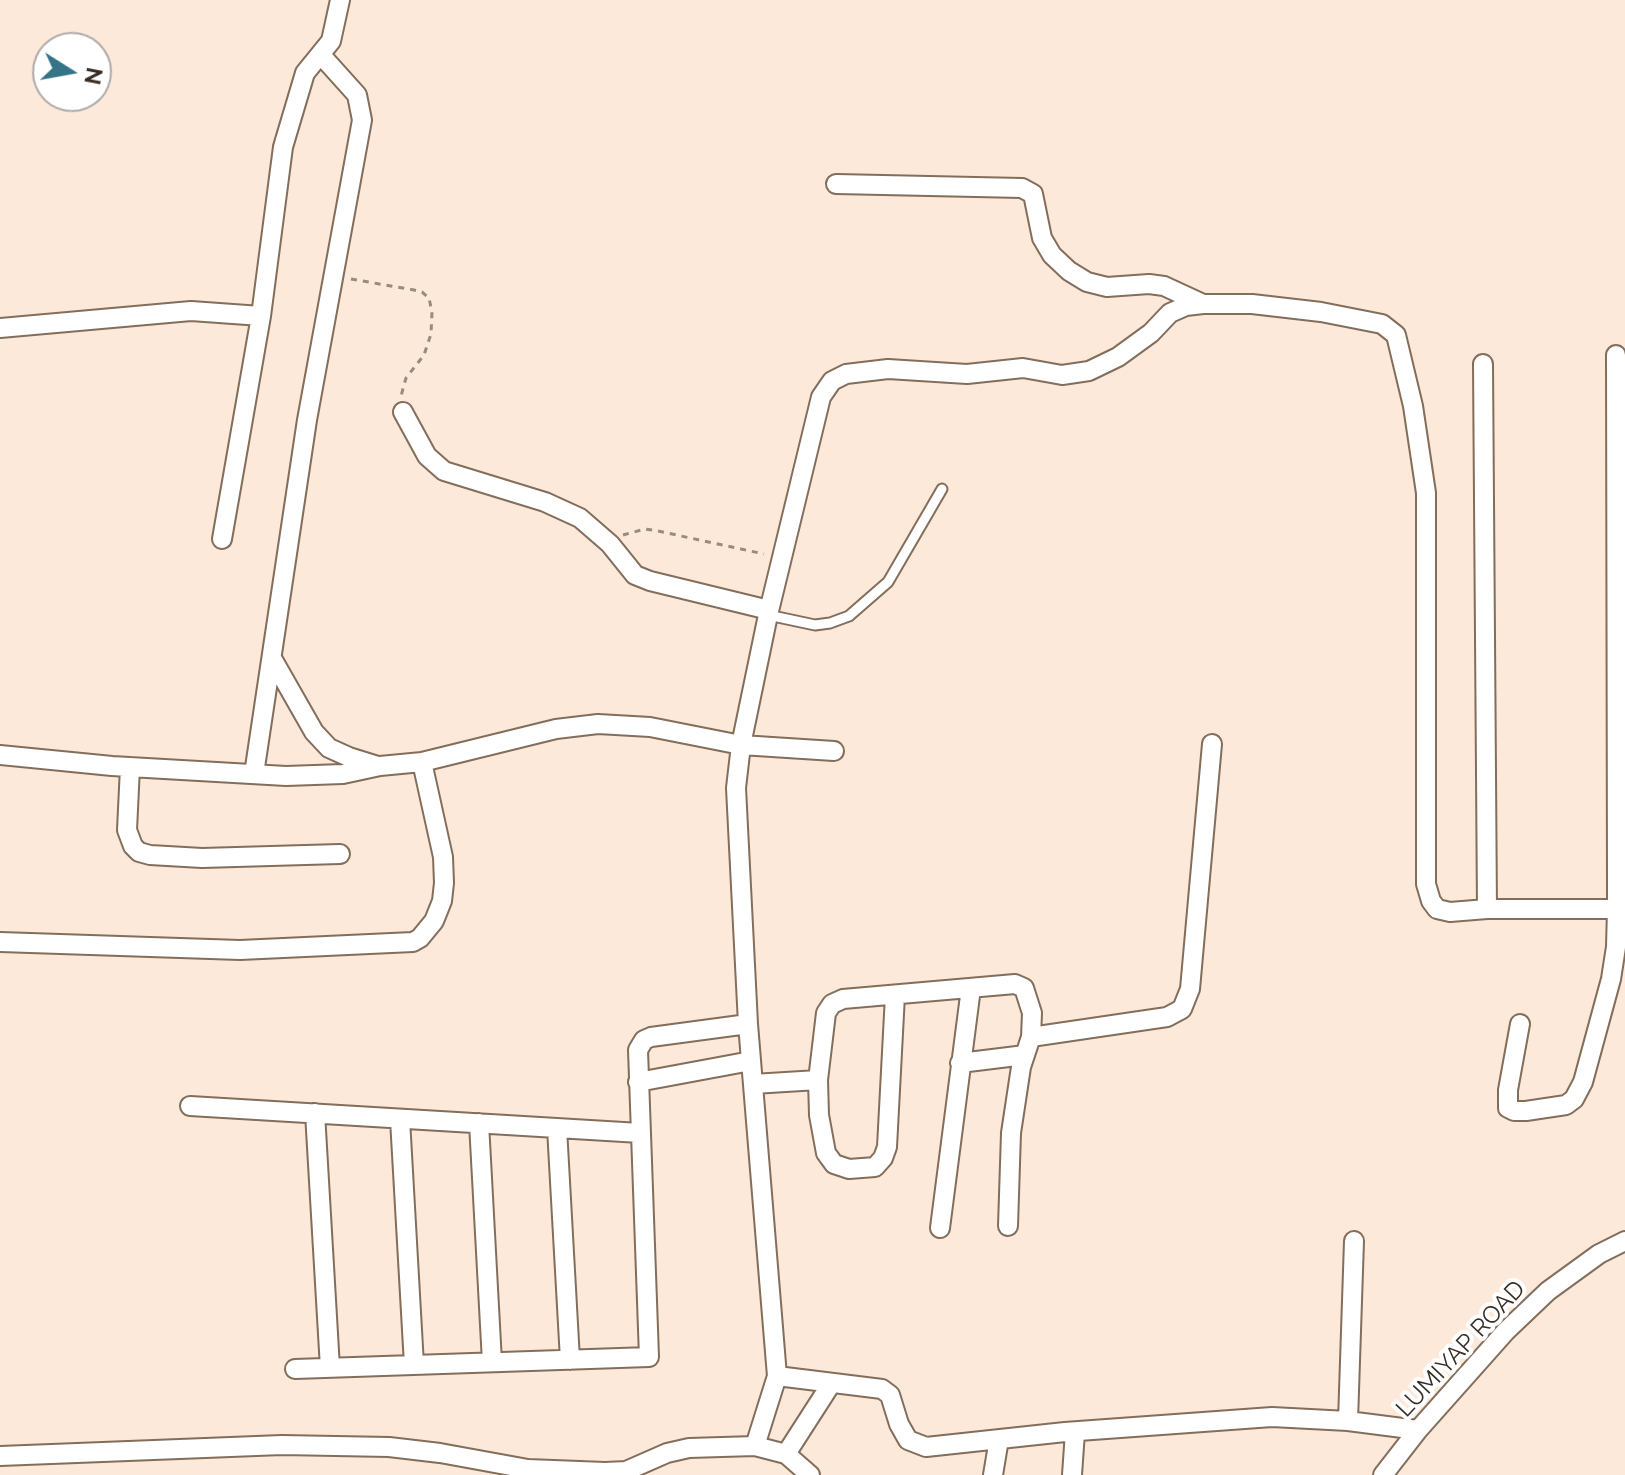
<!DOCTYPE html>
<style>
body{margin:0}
#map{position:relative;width:1625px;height:1475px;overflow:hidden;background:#fde9d9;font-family:Raleway,sans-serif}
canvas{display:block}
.north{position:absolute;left:32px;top:32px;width:80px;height:80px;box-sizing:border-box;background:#fff;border:2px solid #afaba8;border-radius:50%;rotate:101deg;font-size:22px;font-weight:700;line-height:32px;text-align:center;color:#362d25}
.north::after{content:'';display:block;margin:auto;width:28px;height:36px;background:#347388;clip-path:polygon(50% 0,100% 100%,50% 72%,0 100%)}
</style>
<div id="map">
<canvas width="1625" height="1475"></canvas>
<div class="north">N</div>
</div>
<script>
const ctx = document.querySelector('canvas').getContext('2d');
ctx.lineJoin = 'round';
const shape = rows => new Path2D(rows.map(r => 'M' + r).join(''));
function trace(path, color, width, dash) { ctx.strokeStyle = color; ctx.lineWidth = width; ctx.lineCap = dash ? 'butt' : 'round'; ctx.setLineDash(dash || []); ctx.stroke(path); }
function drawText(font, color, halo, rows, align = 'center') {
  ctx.font = font + ' Raleway,sans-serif'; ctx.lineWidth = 8; ctx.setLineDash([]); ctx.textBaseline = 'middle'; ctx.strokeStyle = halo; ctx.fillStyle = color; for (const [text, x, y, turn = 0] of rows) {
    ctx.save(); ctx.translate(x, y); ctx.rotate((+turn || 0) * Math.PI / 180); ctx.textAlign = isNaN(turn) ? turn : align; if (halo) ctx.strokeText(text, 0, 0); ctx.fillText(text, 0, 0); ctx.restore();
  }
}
const path = shape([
 [351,279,414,290,422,292,429,298,432,312,431,334,424,355,406,378,401,396],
 [623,535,645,529,658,531,764,554]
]);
const lane = shape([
 [768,615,815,625,830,623,849,616,888,582,942,489]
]);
const street = shape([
 [836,184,1022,188,1033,194,1042,238,1052,255,1069,271,1087,282,1107,287,1149,284,1164,286,1203,304],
 [0,328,191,311,261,316],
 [1616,355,1617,880,1617,909,1625,909],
 [1483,364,1487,909],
 [403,412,427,456,444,471,545,502,580,518,610,544,635,575,650,581,769,610],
 [222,539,261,316,283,147,305,73,331,41,340,0],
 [273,660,314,732,329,748,349,757,378,766],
 [0,755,112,766,286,776,343,774,380,766,422,762,556,729,598,724,650,727,741,745,834,751],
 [130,767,127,830,133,846,139,852,150,855,202,858,340,854],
 [254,774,307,420,362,120,357,95,321,55],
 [0,942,240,950,413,942,420,938,434,921,442,901,444,883,443,857,422,762],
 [895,995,887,1147,883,1158,875,1167,849,1169,834,1164,826,1153,819,1115,818,1080,826,1013,832,1004,843,999,1015,984,1024,988,1032,1013,1031,1037,1021,1067,1011,1133,1008,1226],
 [1031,1037,1167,1017,1182,1009,1190,989,1212,744],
 [960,1063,1025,1055],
 [638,1082,751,1061],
 [753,1084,818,1080],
 [190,1106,640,1133],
 [315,1113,330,1368],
 [400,1119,414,1365],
 [479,1123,492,1362],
 [557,1128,570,1360],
 [940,1228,971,988],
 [295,1369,649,1357,638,1050,644,1040,651,1037,748,1024],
 [1348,1421,1354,1241],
 [1418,1430,1348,1421,1272,1417,1065,1432,926,1447,908,1440,899,1424,890,1395,882,1389,777,1376,748,1024,736,788,741,745,768,615,821,397,832,381,846,374,888,369,967,374,1023,368,1062,375,1089,371,1118,357,1151,333,1170,313,1186,306,1203,304,1252,304,1321,312,1382,324,1396,335,1413,406,1426,493,1426,884,1431,901,1437,909,1450,912,1487,909,1617,909,1616,947,1611,979,1583,1082,1574,1099,1566,1105,1526,1111,1514,1111,1508,1108,1508,1090,1520,1024],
 [755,1446,777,1376],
 [0,1456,282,1445,389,1447,440,1453,528,1469,605,1472,626,1471,667,1453,689,1448,755,1446,786,1454],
 [810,1475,786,1454,831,1384],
 [993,1475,999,1439],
 [1072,1475,1075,1432],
 [1383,1475,1418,1430,1506,1331,1548,1291,1599,1254,1625,1241]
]);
const streetNames = [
 ["LUMIYAP ROAD",1461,1349,-47]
];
trace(lane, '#836d5b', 13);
trace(street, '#836d5b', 22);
trace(path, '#998b7f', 3, [6, 6]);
trace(lane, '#fff', 9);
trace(street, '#fff', 18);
drawText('24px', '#362d25', '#fff', streetNames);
</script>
